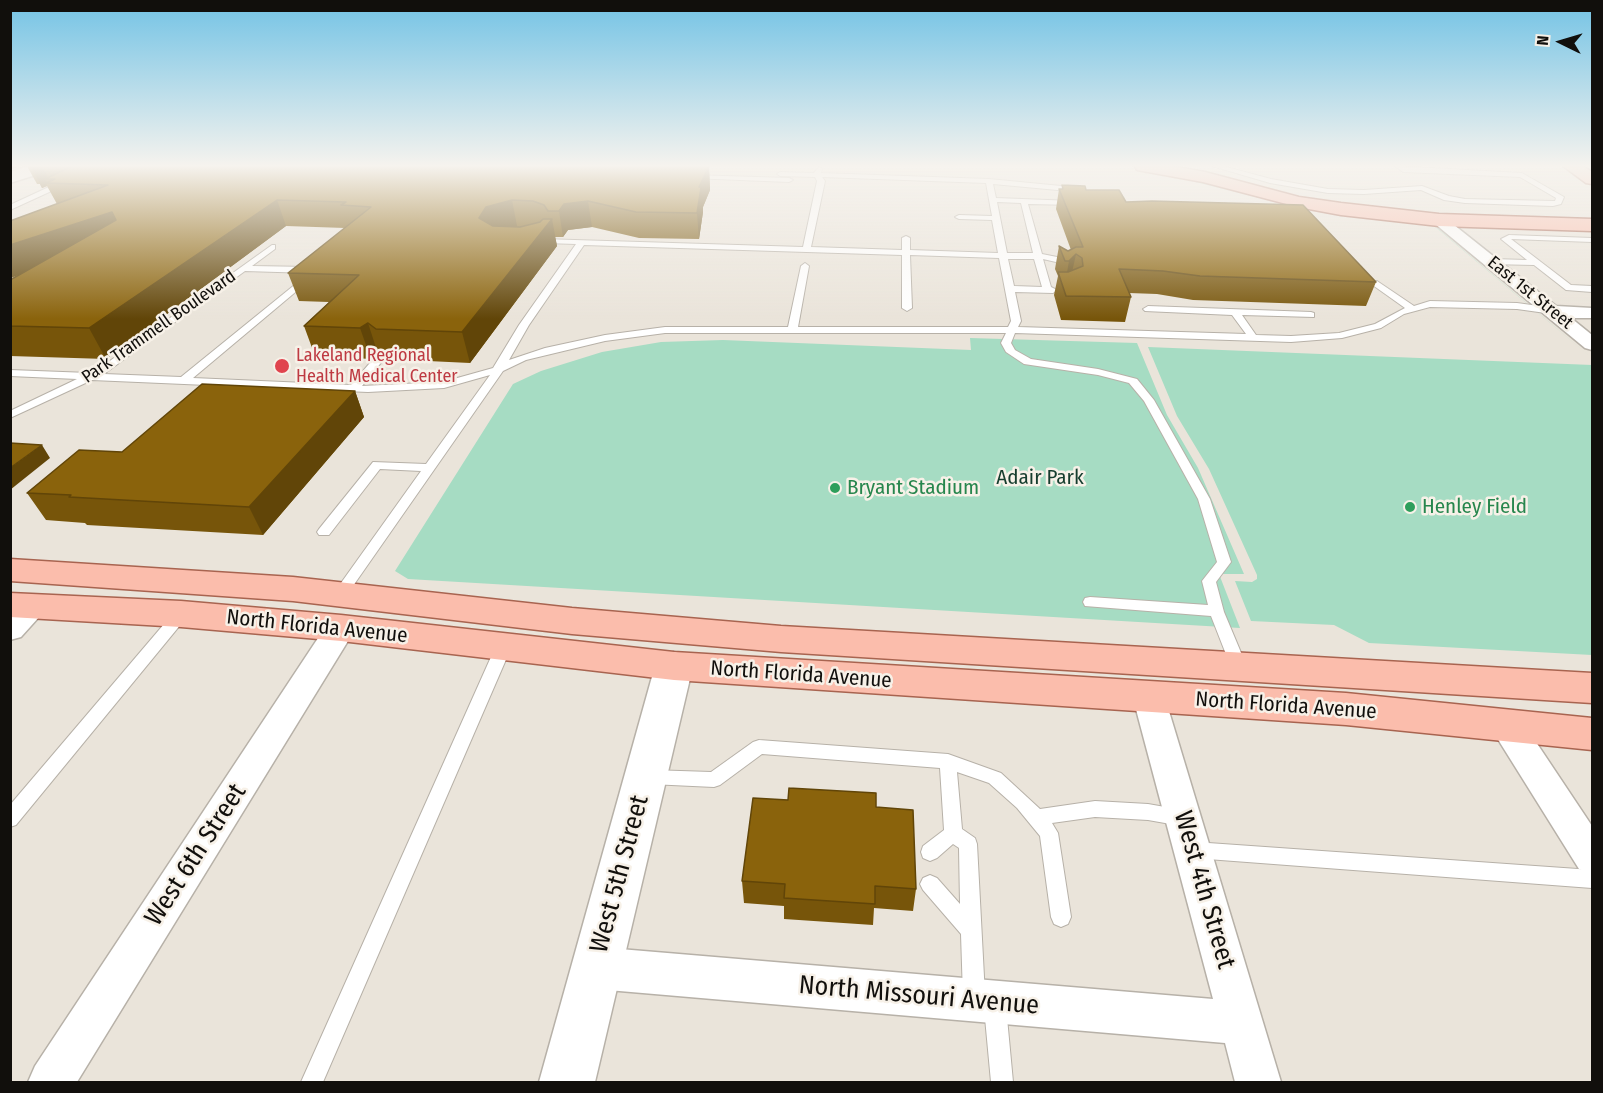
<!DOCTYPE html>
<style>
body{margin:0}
#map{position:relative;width:1603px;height:1093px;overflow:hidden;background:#eae4da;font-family:"Fira Sans Condensed",sans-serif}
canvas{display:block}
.frame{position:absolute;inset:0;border:12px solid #110f0c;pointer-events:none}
.north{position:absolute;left:1531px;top:12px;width:60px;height:60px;-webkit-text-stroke:4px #f7f1e8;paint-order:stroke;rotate:275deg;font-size:16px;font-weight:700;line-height:24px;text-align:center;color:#110f0c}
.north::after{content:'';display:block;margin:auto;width:21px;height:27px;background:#110f0c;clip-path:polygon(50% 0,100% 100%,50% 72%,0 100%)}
</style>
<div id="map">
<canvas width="1603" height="1093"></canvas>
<div class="frame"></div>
<div class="north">N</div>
</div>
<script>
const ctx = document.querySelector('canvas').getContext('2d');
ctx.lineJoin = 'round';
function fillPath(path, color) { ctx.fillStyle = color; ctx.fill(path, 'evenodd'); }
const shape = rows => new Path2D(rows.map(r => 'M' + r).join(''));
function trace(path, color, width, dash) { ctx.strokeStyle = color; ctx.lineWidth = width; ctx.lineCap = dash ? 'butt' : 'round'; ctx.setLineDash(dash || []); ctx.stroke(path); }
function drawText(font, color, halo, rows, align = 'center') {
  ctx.font = font + ' "Fira Sans Condensed",sans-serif'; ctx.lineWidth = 5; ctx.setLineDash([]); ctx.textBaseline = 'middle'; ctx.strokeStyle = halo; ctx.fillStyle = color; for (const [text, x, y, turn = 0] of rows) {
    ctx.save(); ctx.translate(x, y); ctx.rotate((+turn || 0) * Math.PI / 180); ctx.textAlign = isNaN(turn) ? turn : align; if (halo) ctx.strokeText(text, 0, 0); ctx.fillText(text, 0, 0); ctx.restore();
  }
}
const green = shape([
 [1130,166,1147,166,1231,191,1428,221,1592,358,1431,223,1284,204],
 [970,338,1137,343,1167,415,1198,468,1244,574,1219,574,1240,628,408,579,395,571,513,384,541,371,602,352,661,342,723,340,971,350],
 [1148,347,1592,365,1592,655,1369,643,1334,625,1251,621,1235,581,1252,582,1257,579,1257,575,1209,469,1177,416]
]);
const service = shape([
 [1212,166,1223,166,1271,179,1328,189,1364,190,1422,186,1449,196,1465,199,1555,201,1556,198,1520,177,1403,172,1395,166,1522,173,1564,197,1561,204,1553,206,1465,203,1444,200,1421,190,1364,194,1328,193,1270,183,1212,166],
 [819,167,822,169,821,173,989,179,1082,188,1083,190,1079,192,993,184,996,198,1074,201,1078,203,1074,205,1028,204,1042,254,1062,258,1070,270,1063,272,1056,262,1043,259,1051,287,1057,290,1053,293,1015,292,1021,321,1018,327,1246,334,1232,315,1145,311,1143,309,1148,306,1311,312,1314,313,1314,317,1242,315,1256,335,1291,336,1339,333,1375,324,1405,308,1374,286,1374,282,1377,281,1414,306,1430,301,1517,303,1553,308,1558,311,1553,314,1517,309,1430,307,1404,314,1381,328,1342,338,1291,342,1015,333,1011,343,1015,350,1031,359,1098,369,1137,379,1154,400,1210,499,1231,562,1216,582,1224,612,1247,667,1245,671,1239,673,1233,671,1231,667,1211,616,1085,606,1083,602,1085,598,1090,597,1208,605,1202,581,1217,562,1198,499,1144,401,1129,383,1098,375,1024,364,1006,352,1001,343,1006,333,665,333,605,341,526,360,503,371,346,596,341,598,336,596,334,593,336,590,421,471,380,469,329,535,319,535,317,532,319,529,373,462,426,464,490,375,444,388,368,392,92,380,10,418,10,411,77,379,10,376,10,370,89,373,100,368,272,245,275,245,275,249,252,266,310,267,314,270,310,273,245,271,104,374,181,377,308,274,311,275,311,279,193,378,351,385,375,357,379,356,384,359,362,386,443,382,493,368,519,325,576,244,545,243,542,243,542,239,803,247,817,181,815,177,780,176,777,174,780,172,814,173,819,167],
 [822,177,986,183,992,216,959,215,955,217,959,219,992,220,998,253,910,250,910,238,906,236,902,238,902,250,811,247,825,181,822,177],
 [997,202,1021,203,1033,253,1007,253,997,202],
 [584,245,902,255,902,308,907,311,912,308,910,255,999,258,1011,321,1008,327,798,327,809,266,805,263,801,266,788,327,665,327,605,335,545,348,509,360,529,325,584,245],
 [1008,259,1034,259,1042,287,1014,286,1008,259],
 [692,175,789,178,793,180,789,182,690,178,692,175],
 [51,186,58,188,10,210,10,205,51,186],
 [1509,235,1592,238,1592,242,1511,239,1571,285,1592,286,1592,292,1566,290,1534,265,1489,264,1489,260,1492,259,1527,260,1501,239,1509,235],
 [181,609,186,610,188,614,186,618,16,825,10,827,10,805,176,610,181,609],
 [503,642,508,644,511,648,323,1082,301,1082,495,648,498,644,503,642],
 [759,740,948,754,1001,773,1040,809,1095,801,1148,804,1182,810,1188,812,1191,818,1188,824,1182,826,1148,820,1095,817,1052,823,1058,833,1071,917,1068,924,1061,927,1054,924,1051,917,1040,836,1017,808,989,783,957,772,962,829,975,838,977,844,985,996,982,1004,974,1007,966,1004,963,996,961,934,923,890,920,884,923,878,930,875,937,878,960,904,959,848,953,844,937,858,930,861,923,858,921,852,923,846,944,830,940,768,762,754,720,785,714,787,650,784,644,782,641,777,644,772,650,770,711,772,753,742,759,740],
 [1194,842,1592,870,1592,888,1194,858,1187,856,1185,850,1187,844,1194,842],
 [995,996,1003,999,1006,1007,1013,1082,991,1082,984,1007,987,999,995,996]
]);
const minor = shape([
 [1439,215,1444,217,1556,306,1592,308,1592,318,1571,318,1592,335,1592,350,1585,348,1434,223,1431,220,1439,215],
 [34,596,44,599,49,606,21,637,10,640,10,611,24,599,34,596],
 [341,617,352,620,356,628,77,1082,28,1082,35,1066,330,620,341,617],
 [1149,686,1160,689,1165,698,1281,1082,1235,1082,1225,1043,596,989,581,983,575,968,581,953,596,947,1213,999,1133,698,1138,689,1149,686],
 [1506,711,1518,715,1592,826,1592,874,1579,869,1494,733,1489,724,1494,715,1506,711]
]);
const tertiary = shape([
 [28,166,53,166,51,170,10,183,10,172,28,166],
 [674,652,687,656,693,666,595,1082,539,1082,655,666,661,656,674,652]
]);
const primary = shape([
 [1135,166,1172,166,1205,172,1299,197,1341,203,1439,214,1592,219,1592,231,1439,226,1341,215,1298,207,1203,182,1137,170,1135,166],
 [1563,166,1583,166,1592,172,1592,184,1586,183,1563,166],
 [10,559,293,577,572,608,781,626,1592,673,1592,703,781,652,572,634,293,601,10,581,10,559],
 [10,593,181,601,341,615,674,652,1346,693,1592,718,1592,750,1346,725,674,680,341,641,181,627,10,617,10,593]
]);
const wall = shape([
 [27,166,709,166,710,190,703,207,703,212,699,239,639,238,592,227,568,230,563,237,555,237,557,246,470,363,386,359,378,354,371,359,315,356,304,326,329,302,299,301,288,273,345,228,286,226,106,359,10,356,10,280,22,274,10,278,10,221,57,204,47,186,42,188,40,184,37,184],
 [1062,185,1086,190,1376,282,1366,306,1193,300,1157,294,1129,293,1131,297,1125,322,1061,320,1054,295,1058,276,1055,269,1059,246,1068,251,1071,250,1056,209,1059,189,1062,189],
 [355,391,364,417,263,535,87,525,85,523,46,520,27,493,122,452],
 [876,807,916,889,913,911,874,908,873,925,784,919,784,906,744,903,742,881]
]);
const shadedWall = shape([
 [11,166,21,166,12,169],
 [31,166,42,166,49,179,45,179,48,183,46,183,47,186,42,188],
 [709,166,710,190,703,207,703,212,699,239,697,213,699,187],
 [277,200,286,226,106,359,89,328],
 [512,200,517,226,491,233,479,218,486,207],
 [588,201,592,227,568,230,563,237,559,211,564,204],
 [112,212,125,238,10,278,10,245],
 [552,219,557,246,470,363,462,332],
 [1076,254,1071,277,1065,284,1069,261],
 [368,323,378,354,371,359,360,328],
 [355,391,364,417,263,535,249,507],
 [42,445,50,458,10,490,10,468]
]);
const building = shape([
 [72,166,709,166,699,187,701,187,697,213,636,212,588,201,564,204,559,211,548,211,544,205,533,201,512,200,486,207,479,218,493,226,520,227,540,222,543,219,552,219,462,332,376,329,368,323,360,328,304,326,359,275,288,273,371,207,341,205,346,202,277,200,89,328,10,326,10,280,116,220,112,212,10,245,10,221,108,185,46,183,55,179,45,179,72,166],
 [1062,185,1085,186,1086,190,1119,190,1126,202,1152,201,1303,205,1376,282,1200,276,1163,271,1119,269,1131,297,1066,296,1058,272,1068,272,1083,266,1082,258,1076,254,1069,261,1065,261,1059,246,1068,251,1076,247,1083,247,1059,189,1063,189,1062,185],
 [202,384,355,391,249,507,69,497,71,495,27,493,79,450,122,452,202,384],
 [10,443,42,445,10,468,10,443],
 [789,788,876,793,876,807,913,810,916,889,875,886,875,904,784,898,785,884,742,881,753,798,788,800,789,788]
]);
const markers = [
 [282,366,8,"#e0444e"],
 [835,488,6,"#2e9e5b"],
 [1410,507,6,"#2e9e5b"]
];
const farStreetnames = [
 ["East 1st Street",1530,293,39],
 ["Park Trammell Boulevard",159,327,-35]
];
const farHealthnames = [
 ["Lakeland Regional",296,356],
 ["Health Medical Center",296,377]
];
const parkNames = [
 ["Adair Park",1040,478]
];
const leisureNames = [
 ["Bryant Stadium",847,488],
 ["Henley Field",1422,507]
];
const streetNames = [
 ["North Florida Avenue",317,627,6],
 ["North Florida Avenue",801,675,4],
 ["North Florida Avenue",1286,706,4]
];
const nearStreetnames = [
 ["West 6th Street",196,855,-57],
 ["West 5th Street",620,874,-75],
 ["West 4th Street",1204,890,74],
 ["North Missouri Avenue",919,996,5]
];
fillPath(green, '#a6dcc3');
trace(service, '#b7b1a8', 2);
trace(minor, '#b7b1a8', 3);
trace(tertiary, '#b7b1a8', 3);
trace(primary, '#a86450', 3);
fillPath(service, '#fff');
fillPath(minor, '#fff');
fillPath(tertiary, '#fff');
fillPath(primary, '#fbbdac');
fillPath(wall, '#77550a');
fillPath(shadedWall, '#614508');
fillPath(building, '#8a630c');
trace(building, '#614508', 1.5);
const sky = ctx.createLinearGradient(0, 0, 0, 319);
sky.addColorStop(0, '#73c3e5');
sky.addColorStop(0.52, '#f6f3ee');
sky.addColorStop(1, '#f6f3ee00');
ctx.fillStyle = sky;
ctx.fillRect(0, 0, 1603, 319);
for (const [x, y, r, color] of markers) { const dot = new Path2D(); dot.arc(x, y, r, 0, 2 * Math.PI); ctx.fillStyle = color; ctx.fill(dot); trace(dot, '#f7f1e8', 2); }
drawText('18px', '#110f0c', '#f7f1e8', farStreetnames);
drawText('18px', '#be3a42', '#f7f1e8', farHealthnames, 'left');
drawText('21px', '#153d2e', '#f7f1e8', parkNames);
drawText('21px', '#27864d', '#f7f1e8', leisureNames, 'left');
drawText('21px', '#110f0c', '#f7f1e8', streetNames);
drawText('26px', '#110f0c', '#f7f1e8', nearStreetnames);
</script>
